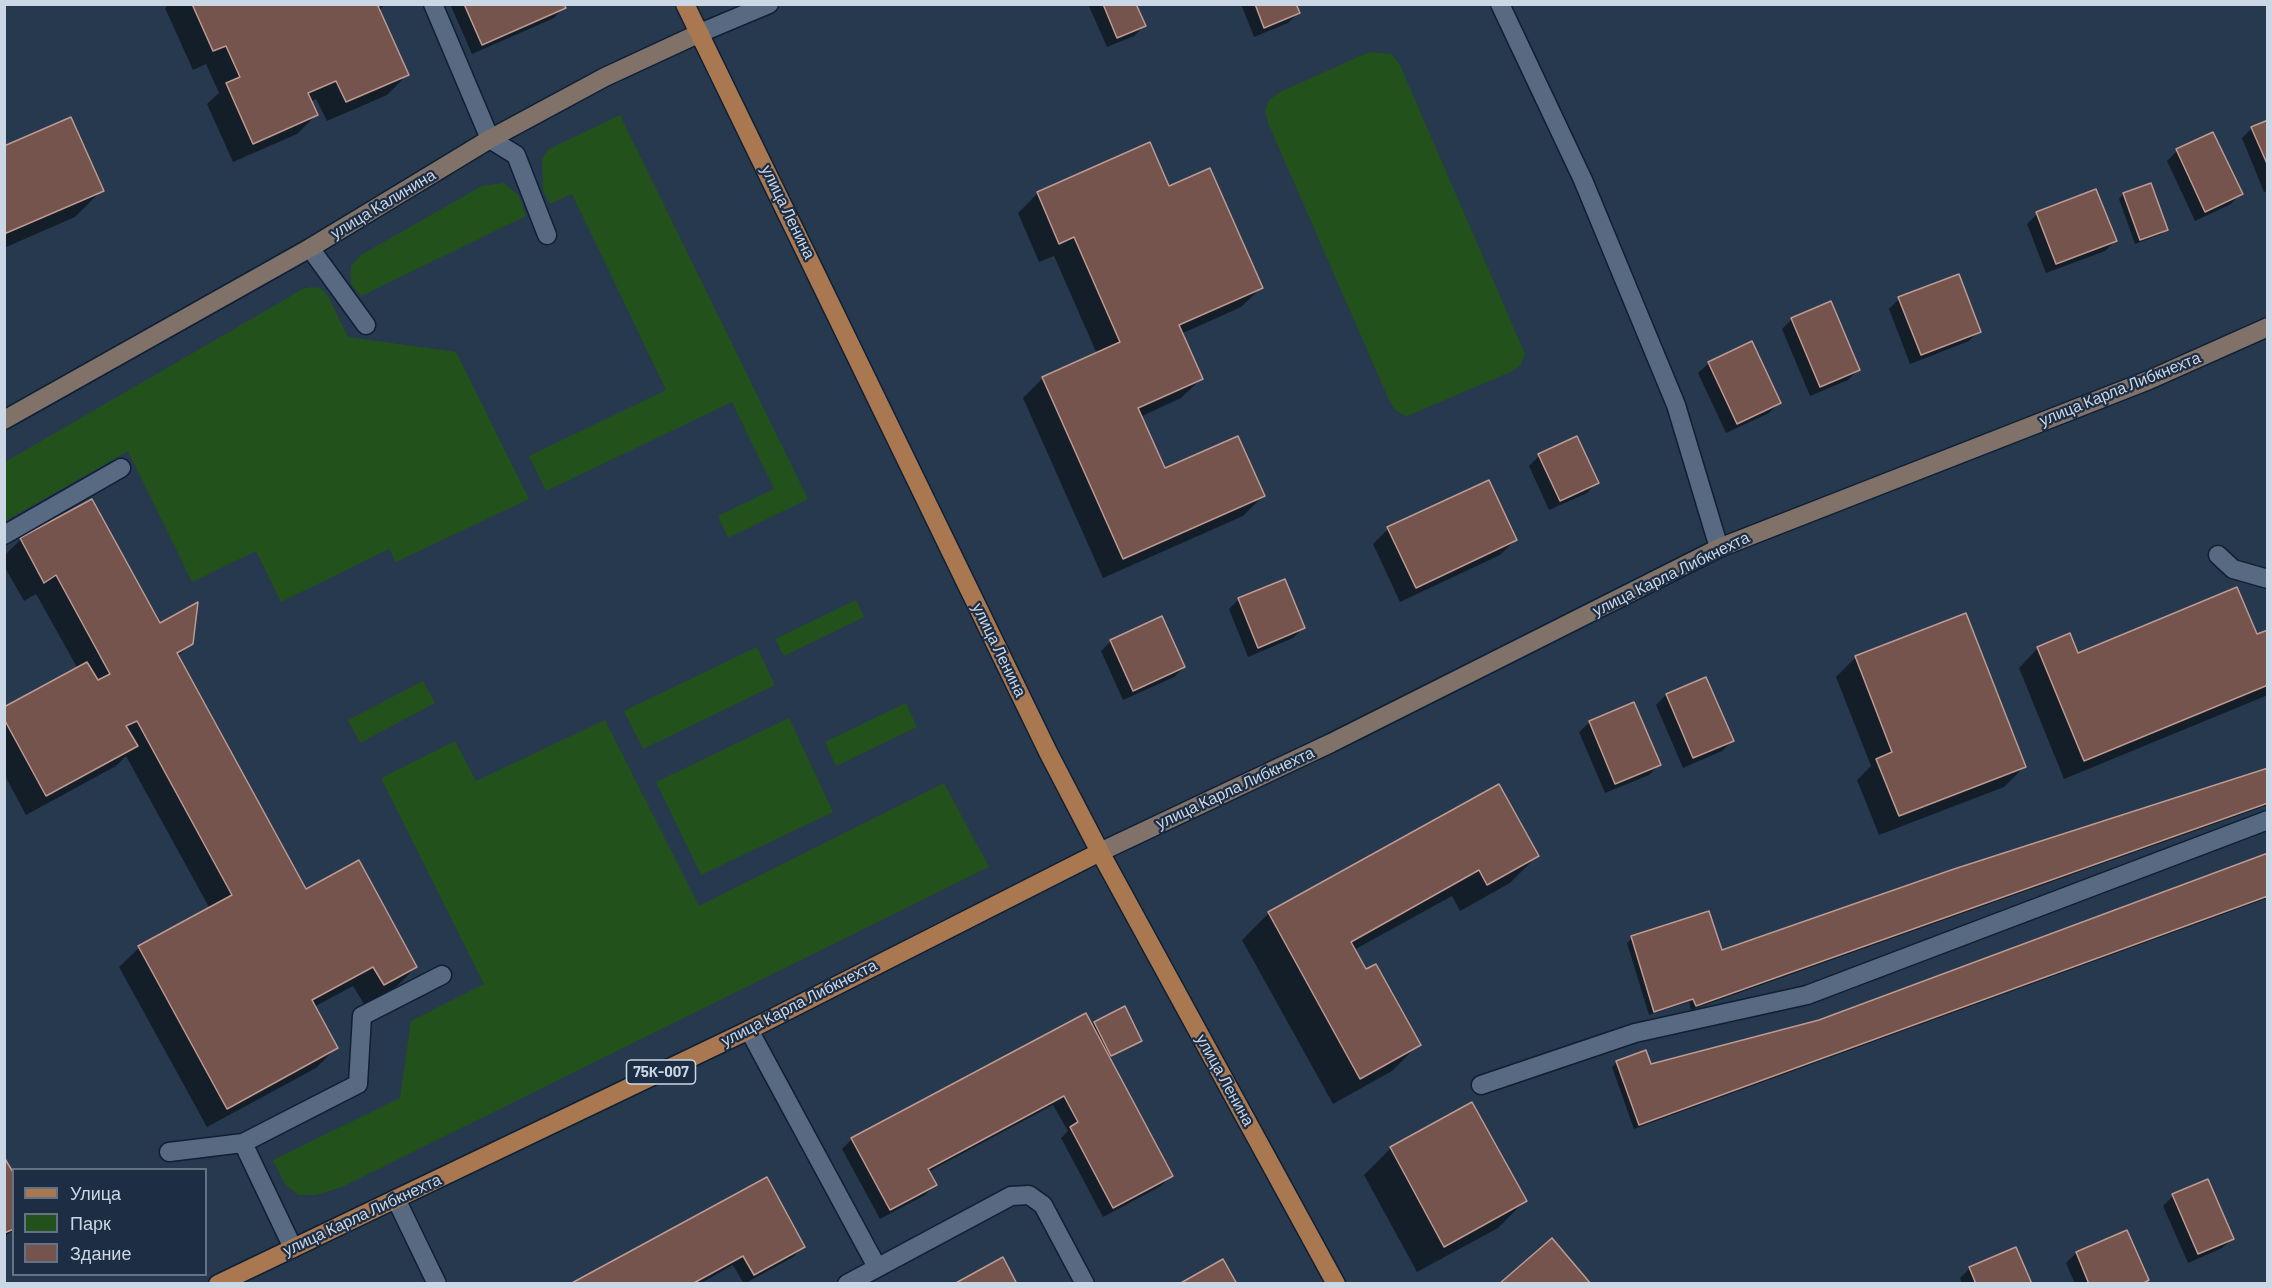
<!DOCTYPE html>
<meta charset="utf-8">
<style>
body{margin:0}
#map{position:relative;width:2272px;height:1288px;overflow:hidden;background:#27394e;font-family:Barlow,sans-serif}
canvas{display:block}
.frame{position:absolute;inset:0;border:6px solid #ccd7e5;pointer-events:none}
.legend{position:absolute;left:12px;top:1168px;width:195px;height:108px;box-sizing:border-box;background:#1d2e44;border:2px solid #637284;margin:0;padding:8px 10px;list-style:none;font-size:18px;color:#ccd7e5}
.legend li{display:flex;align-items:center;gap:12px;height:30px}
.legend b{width:30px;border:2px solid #637284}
</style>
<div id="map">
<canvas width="2272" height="1288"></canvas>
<div class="frame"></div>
<ul class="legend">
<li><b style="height:8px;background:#a97850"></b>Улица</li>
<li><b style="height:16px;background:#23511b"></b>Парк</li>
<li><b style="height:16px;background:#74544d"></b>Здание</li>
</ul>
</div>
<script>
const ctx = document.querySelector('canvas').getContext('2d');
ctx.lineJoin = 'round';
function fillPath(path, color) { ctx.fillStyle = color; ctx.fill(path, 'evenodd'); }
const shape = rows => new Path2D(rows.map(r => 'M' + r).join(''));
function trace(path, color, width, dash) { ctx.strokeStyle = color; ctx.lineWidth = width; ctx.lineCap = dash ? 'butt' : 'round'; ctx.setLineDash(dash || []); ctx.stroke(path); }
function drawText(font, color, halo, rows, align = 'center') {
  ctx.font = font + ' Barlow,sans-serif'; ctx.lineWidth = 4.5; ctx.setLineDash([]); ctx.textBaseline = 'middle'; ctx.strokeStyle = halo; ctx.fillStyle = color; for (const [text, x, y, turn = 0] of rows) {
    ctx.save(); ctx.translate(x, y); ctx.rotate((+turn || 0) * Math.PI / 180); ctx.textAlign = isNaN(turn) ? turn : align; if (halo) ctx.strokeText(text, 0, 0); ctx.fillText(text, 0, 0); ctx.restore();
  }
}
const green = shape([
 [1369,52,1392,54,1400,65,1525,354,1520,366,1508,373,1407,416,1396,411,1389,400,1268,123,1265,110,1270,99,1282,91],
 [620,115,808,499,728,538,718,516,774,489,732,402,546,491,529,456,666,390,572,194,550,204,543,190,542,159,549,149],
 [504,183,519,196,526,216,361,296,351,284,351,266,361,255,482,186],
 [312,287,320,288,327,294,348,337,456,352,529,499,396,562,389,549,281,602,256,551,192,582,128,451,5,521,5,462,303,289],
 [856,600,864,617,784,656,775,639],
 [757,647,775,685,643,749,624,711],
 [423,681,435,703,360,743,348,720],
 [906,703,917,727,836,766,825,742],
 [789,718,833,812,701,875,656,782],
 [605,720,699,906,944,783,989,867,342,1187,316,1195,298,1195,285,1184,273,1160,400,1098,411,1021,484,984,381,778,455,741,476,781]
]);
const shadow = shape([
 [169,4,385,4,379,11,407,75,387,95,327,121,316,99,310,102,316,115,297,134,233,162,207,104,219,93,206,64,193,70,165,8],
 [450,4,563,4,564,7,554,18,472,54],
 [1088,4,1135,4,1144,26,1134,36,1107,47],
 [1241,4,1295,4,1298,13,1288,23,1254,37],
 [2268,122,2268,191,2264,192,2242,138,2252,128],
 [1149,144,1169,188,1261,288,1241,307,1181,334,1201,379,1181,398,1140,417,1164,470,1263,496,1243,516,1103,578,1023,398,1043,378,1097,354,1054,256,1039,262,1018,213,1037,194],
 [4,148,102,190,75,217,4,248],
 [2177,151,2241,193,2231,204,2195,221,2167,161],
 [2150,184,2167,229,2162,234,2135,244,2119,199,2123,194],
 [2037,214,2115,241,2105,251,2046,273,2027,224],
 [1899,299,1979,331,1969,341,1910,364,1889,309],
 [1792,319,1858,370,1848,380,1810,396,1782,329],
 [1751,343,1779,403,1769,413,1726,433,1698,373,1709,363],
 [1539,456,1597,482,1587,493,1549,510,1529,466],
 [91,501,160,625,192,643,177,657,305,891,416,967,396,987,364,1004,353,986,314,1007,336,1048,316,1068,207,1127,119,967,139,948,210,909,126,756,116,766,26,815,4,774,4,709,78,669,36,594,24,601,4,566,4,556,21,539],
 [1388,529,1515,540,1500,555,1400,602,1373,544],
 [1239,599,1303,628,1293,638,1248,657,1229,609],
 [2268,631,2268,695,2064,779,2019,668,2038,648,2077,655,2256,636],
 [1111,641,1184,667,1174,677,1123,700,1101,651],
 [1856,657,2024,767,2004,787,1879,835,1857,780,1871,766,1836,677],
 [1705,679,1732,741,1722,751,1683,768,1656,705,1666,695],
 [1590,722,1659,765,1649,775,1605,793,1579,732],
 [2268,770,2268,805,1691,1010,1689,1002,1649,1015,1627,943,1632,938,1721,952],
 [2268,855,2268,898,1634,1129,1612,1067,1617,1062,1650,1066,1820,1021],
 [1537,856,1510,883,1460,911,1452,896,1354,950,1366,971,1419,1044,1392,1071,1333,1104,1242,940,1269,913],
 [1095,1023,1140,1040,1109,1058,1171,1176,1161,1186,1103,1217,1061,1138,1068,1131,1053,1105,928,1172,935,1185,925,1195,880,1219,842,1149,852,1139],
 [1391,1148,1525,1201,1498,1228,1417,1272,1364,1175],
 [4,1160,14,1178,14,1230,4,1237],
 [766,1179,803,1247,793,1257,744,1284,733,1265,699,1284,573,1284],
 [2173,1196,2233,1238,2222,1248,2188,1263,2163,1206],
 [2076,1253,2147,1280,2144,1284,2075,1284,2066,1263],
 [1970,1268,2031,1284,1962,1284,1960,1278]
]);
const building = shape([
 [192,4,383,4,378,6,409,75,346,102,336,81,308,93,318,115,253,144,226,83,240,77,226,46,213,51,192,4],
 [464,4,564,4,566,8,482,45,464,4],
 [1103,4,1136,4,1146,26,1117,38,1103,4],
 [1255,4,1296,4,1300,13,1264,28,1255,4],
 [71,117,104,191,4,234,4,146,71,117],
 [2268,120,2268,166,2251,127,2268,120],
 [2213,132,2243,194,2205,212,2176,149,2213,132],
 [1150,142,1169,186,1210,168,1263,288,1179,325,1203,379,1138,408,1165,468,1238,436,1265,496,1123,559,1042,377,1120,342,1074,237,1059,244,1037,192,1150,142],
 [2151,183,2168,230,2140,240,2123,193,2151,183],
 [2096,189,2117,241,2056,264,2036,212,2096,189],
 [1959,274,1981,332,1921,355,1898,297,1959,274],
 [1831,301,1860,370,1820,387,1791,318,1831,301],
 [1752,341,1781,403,1737,424,1708,362,1752,341],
 [1577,436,1599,483,1560,501,1538,454,1577,436],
 [1489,480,1517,540,1416,588,1387,527,1489,480],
 [92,499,160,623,198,602,193,644,177,653,306,889,359,860,417,967,384,985,373,967,312,1000,338,1048,227,1109,138,946,232,895,137,721,126,726,138,746,46,796,4,719,4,707,87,662,98,680,110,674,56,575,44,583,20,538,92,499],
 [1285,579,1305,628,1258,648,1238,598,1285,579],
 [2237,587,2257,634,2268,630,2268,685,2084,761,2037,647,2070,633,2078,653,2237,587],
 [1966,613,2026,767,1899,816,1876,759,1892,752,1855,656,1966,613],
 [1162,616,1185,667,1133,691,1110,640,1162,616],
 [1706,677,1734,741,1693,758,1666,694,1706,677],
 [1634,702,1661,765,1615,784,1589,721,1634,702],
 [2268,768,2268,803,1696,1006,1693,999,1654,1012,1631,936,1709,911,1722,950,1954,869,2268,768],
 [1499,784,1539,856,1487,885,1479,870,1351,942,1366,969,1376,964,1421,1045,1360,1079,1268,912,1499,784],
 [2268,853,2268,896,1639,1125,1616,1061,1646,1050,1651,1064,1819,1020,2268,853],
 [1125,1006,1142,1041,1111,1056,1094,1022,1125,1006],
 [1086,1013,1173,1176,1113,1208,1070,1127,1078,1122,1064,1096,928,1169,937,1185,890,1210,851,1138,1086,1013],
 [1472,1102,1527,1201,1444,1247,1390,1147,1472,1102],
 [4,1157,14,1174,14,1229,4,1233,4,1157],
 [767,1177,805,1247,754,1275,743,1256,692,1284,570,1284,767,1177],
 [2208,1179,2234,1239,2198,1254,2172,1194,2208,1179],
 [2127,1230,2149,1280,2142,1284,2089,1284,2076,1252,2127,1230],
 [1552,1238,1591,1284,1499,1284,1552,1238],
 [2016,1247,2032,1284,1976,1284,1969,1267,2016,1247],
 [1003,1257,1017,1284,954,1284,1003,1257],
 [1223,1259,1237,1284,1179,1284,1223,1259]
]);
const lane = shape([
 [433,4,490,139,516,155,547,235],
 [1500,4,1583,180,1676,405,1719,548],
 [310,248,366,325],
 [4,535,121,468],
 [2218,555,2233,569,2268,579],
 [749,1030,877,1267],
 [1481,1085,1635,1033,1807,995,2268,820],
 [243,1143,358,1084,362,1016,442,975],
 [169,1152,243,1143,293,1248],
 [847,1284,1011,1196,1029,1195,1043,1205,1085,1284]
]);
const street = shape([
 [700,33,769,4],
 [396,1199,437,1284]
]);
const secondary = shape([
 [4,420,310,248,490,139,605,77,700,33],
 [1100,852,1331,743,1719,548,2149,380,2268,327]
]);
const primary = shape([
 [685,4,1048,752,1100,852,1336,1284],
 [218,1284,749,1030,1100,852]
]);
const shields = [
 [661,1072,69]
];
const shieldNames = [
 ["75К-007",661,1072]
];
const streetNames = [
 ["улица Калинина",383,204,-31],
 ["улица Ленина",788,212,64],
 ["улица Карла Либкнехта",2120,389,-22],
 ["улица Карла Либкнехта",1671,574,-26],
 ["улица Ленина",999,650,64],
 ["улица Карла Либкнехта",1235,788,-25],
 ["улица Карла Либкнехта",799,1003,-27],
 ["улица Ленина",1225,1080,61],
 ["улица Карла Либкнехта",362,1215,-25]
];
fillPath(green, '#23511b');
fillPath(shadow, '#0007');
fillPath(building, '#74544d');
trace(building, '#be9a91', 1.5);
trace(lane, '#0f1f34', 21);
trace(street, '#0f1f34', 21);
trace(secondary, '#0f1f34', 21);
trace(primary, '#0f1f34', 21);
trace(lane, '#576a82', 18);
trace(street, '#576a82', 18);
trace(secondary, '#807169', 18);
trace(primary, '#a97850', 18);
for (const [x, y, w] of shields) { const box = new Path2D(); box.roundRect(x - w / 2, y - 12, w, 24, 4.5); ctx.fillStyle = '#1d2e44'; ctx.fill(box); trace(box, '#ccd7e5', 1.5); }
drawText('bold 15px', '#ccd7e5', null, shieldNames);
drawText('16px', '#ccd7e5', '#1d2e44', streetNames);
</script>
